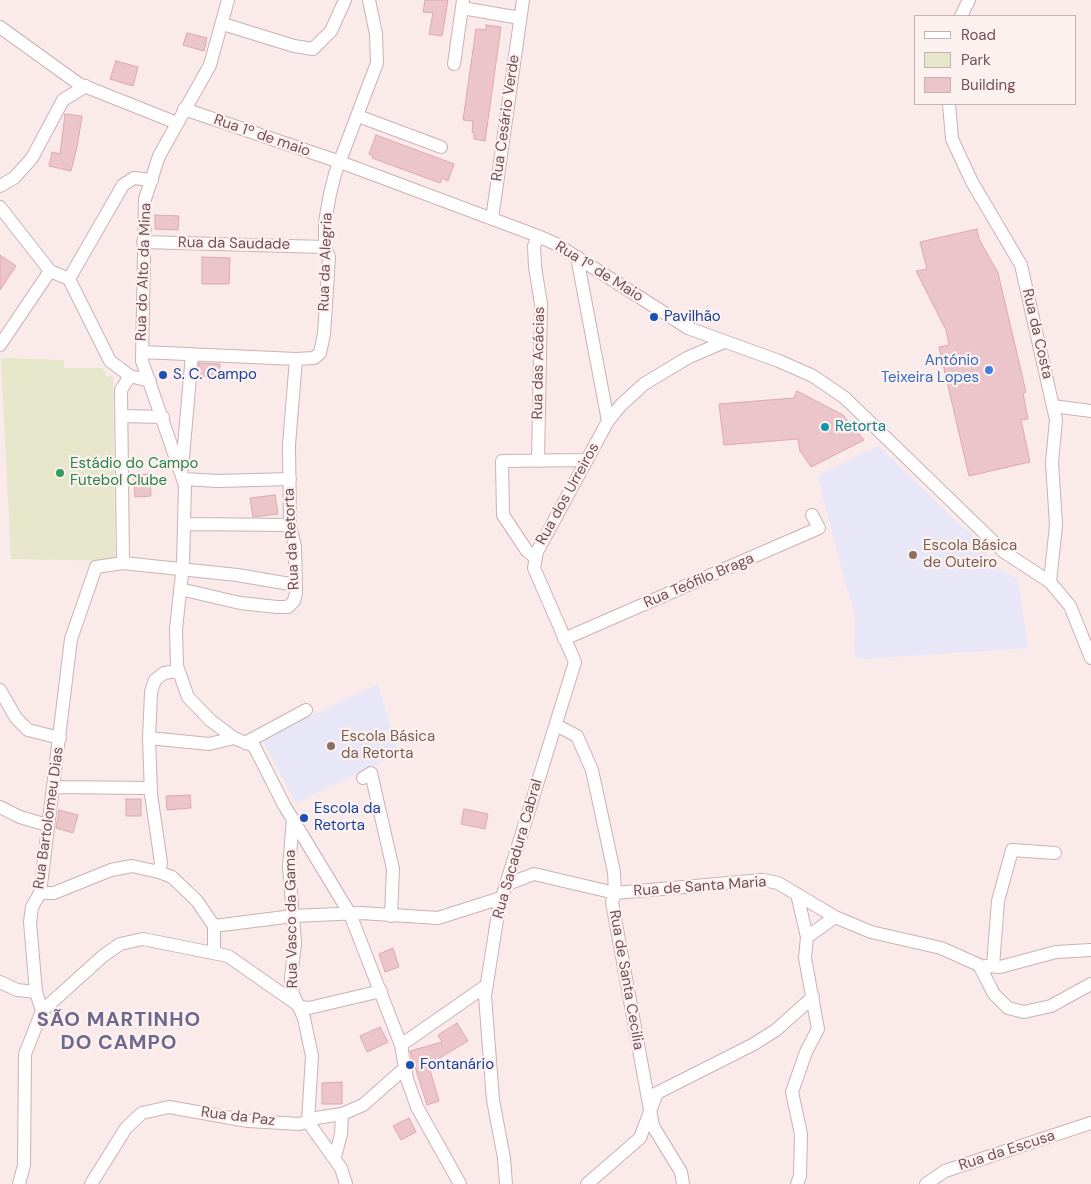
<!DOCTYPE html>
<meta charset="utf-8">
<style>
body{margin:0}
#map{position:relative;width:1091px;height:1184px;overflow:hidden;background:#faebea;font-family:"DM Sans",sans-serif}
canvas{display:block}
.legend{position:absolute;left:914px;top:15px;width:162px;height:90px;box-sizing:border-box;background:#fdf1f0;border:1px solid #c5b1b3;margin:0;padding:6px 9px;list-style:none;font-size:15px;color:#725057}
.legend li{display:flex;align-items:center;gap:10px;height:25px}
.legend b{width:25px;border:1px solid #c5b1b3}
</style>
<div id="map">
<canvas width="1091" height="1184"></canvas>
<ul class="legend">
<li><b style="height:6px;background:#fff"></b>Road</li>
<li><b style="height:14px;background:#e5e6ca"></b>Park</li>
<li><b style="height:14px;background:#ecc5cb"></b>Building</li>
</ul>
</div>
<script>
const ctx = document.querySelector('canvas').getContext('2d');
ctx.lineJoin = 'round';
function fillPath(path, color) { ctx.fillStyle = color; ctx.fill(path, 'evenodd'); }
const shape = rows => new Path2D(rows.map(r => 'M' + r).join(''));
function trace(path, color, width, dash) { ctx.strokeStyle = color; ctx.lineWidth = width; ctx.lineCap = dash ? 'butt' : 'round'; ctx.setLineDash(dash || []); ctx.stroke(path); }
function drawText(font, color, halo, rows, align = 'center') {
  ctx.font = font + ' "DM Sans",sans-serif'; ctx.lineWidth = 4.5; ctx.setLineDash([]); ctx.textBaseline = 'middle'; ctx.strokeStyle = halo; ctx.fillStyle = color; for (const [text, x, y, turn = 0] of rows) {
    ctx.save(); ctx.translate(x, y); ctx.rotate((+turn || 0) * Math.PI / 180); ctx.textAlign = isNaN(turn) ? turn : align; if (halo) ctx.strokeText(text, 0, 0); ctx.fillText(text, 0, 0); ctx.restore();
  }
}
const education = shape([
 [878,446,988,551,987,559,996,560,996,566,1018,580,1028,648,866,659,854,657,855,618,817,476],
 [378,684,398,754,296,803,262,739]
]);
const green = shape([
 [6,358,64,360,64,368,103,368,107,377,113,376,115,561,11,559,1,359]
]);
const building = shape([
 [425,0,448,0,442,36,429,34,433,13,423,12,425,0],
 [486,25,501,27,485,141,474,139,474,133,472,132,473,121,463,120,476,29,486,30,486,25],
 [187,33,207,38,204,51,183,45,187,33],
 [116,61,138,67,133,86,110,79,116,61],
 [65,114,82,116,77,147,71,171,49,166,52,152,60,154,65,114],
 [376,135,454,164,448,181,442,178,440,183,372,158,373,156,369,154,376,135],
 [155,215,179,216,178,230,155,229,155,215],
 [977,229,979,239,998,273,1026,392,1023,393,1028,419,1021,420,1030,462,969,476,939,347,949,345,946,330,916,271,927,269,920,242,977,229],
 [0,255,16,266,0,290,0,255],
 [202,257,230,258,229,284,202,284,202,257],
 [199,363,220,364,219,377,198,376,199,363],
 [797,391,843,415,864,440,811,467,800,451,798,439,724,445,719,404,794,398,797,391],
 [150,474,151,496,135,497,133,475,150,474],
 [275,495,278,514,253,517,250,498,275,495],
 [190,795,191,808,167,810,166,796,190,795],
 [126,799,141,799,141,816,126,816,126,799],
 [464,809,488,814,485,829,461,824,464,809],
 [59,810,78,815,73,833,56,828,59,810],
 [393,948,399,967,385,972,379,954,393,948],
 [457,1023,468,1041,438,1059,440,1067,430,1070,439,1101,427,1105,410,1051,442,1042,438,1035,457,1023],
 [380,1027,388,1042,367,1052,360,1036,380,1027],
 [342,1082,342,1104,322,1104,322,1083,342,1082],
 [409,1118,416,1132,401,1140,393,1126,409,1118]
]);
const minor = shape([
 [228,0,210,65,159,156,145,199,142,361,185,485,183,564,176,629,177,666,188,697,210,720,234,738,254,746,284,805,350,914,401,1045,407,1079,417,1107,460,1184],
 [462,8,520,18],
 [961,16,969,0],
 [223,24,294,46,313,49,331,31,345,0],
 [0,27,79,84,177,123],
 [454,64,463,0],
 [949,104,952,139,972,182,1021,265,1056,420,1052,462,1056,525,1050,582],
 [184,109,340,162,538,236,556,244,688,328,779,361,813,376,845,398,1004,552,1050,582,1070,606,1091,658],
 [358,116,441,147],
 [0,186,14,178,32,158,63,100,86,86],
 [0,207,50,271,69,279,110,361,130,376,150,381],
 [492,219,523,0],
 [143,242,325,247],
 [577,257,608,421],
 [69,279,123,185,134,178,152,180],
 [0,345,50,271],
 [142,352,296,359,314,358,320,353,324,334,329,257,325,247,325,222,330,194,335,174,377,63,376,34,369,0],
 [1053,406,1091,411],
 [123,416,163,417],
 [538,461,541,304,535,267,534,246,538,236],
 [182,469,192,354],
 [183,479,218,481,290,479],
 [184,524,290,525],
 [536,558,527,551,503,515,502,461,587,460],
 [123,563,121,390,130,376],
 [180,589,240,603,277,607,288,607,294,601,296,593,295,547,290,525,289,445,296,359],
 [564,639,819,528,812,515],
 [0,690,16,718,28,730,60,738],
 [556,725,577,736,592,770,614,872,615,893,612,902,653,1126,681,1172,683,1184],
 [149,738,209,744,234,738],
 [245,743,306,710],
 [363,778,371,773,393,869,391,916],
 [53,787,151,788],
 [0,807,20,817,47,825],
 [293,819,289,867,295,943,291,978,293,994,304,1018,312,1056,308,1122,341,1168,346,1184],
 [159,872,161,863,151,794,149,738,151,692,155,680,164,673,178,671],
 [505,885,534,874,615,893,763,880,778,883,835,917,871,932,941,948,979,965,994,994,1008,1008,1024,1012,1051,1006,1091,984],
 [40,893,54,893,111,870,132,866,159,872,172,877,197,901,214,926,214,953],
 [797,894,807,937],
 [214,926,293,916,361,913,438,918,501,898],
 [986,966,1000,967,1056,952,1091,950],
 [993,966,998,901,1012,850,1055,853],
 [0,982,17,990,36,992],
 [42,1011,103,956,120,944,143,939,228,956,301,1007,309,1008,381,991],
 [401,1045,487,985],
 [335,1157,341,1134,342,1114],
 [19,1184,24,1165,25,1054,42,1011,36,992,30,922,32,907,40,893,71,639,96,567,123,563,237,575,296,585],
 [91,1184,126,1128,142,1113,169,1107,248,1121,300,1124,316,1118,342,1114,363,1105,405,1068],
 [506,1184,504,1158,493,1100,485,996,499,907,575,662,534,568,537,552,608,421,621,405,644,384,687,358,724,342],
 [587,1184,640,1138,657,1093,754,1044,776,1030,813,997],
 [797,1184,800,1176,801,1134,792,1092,806,1052,818,1029,805,958,807,937,835,917],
 [926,1184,945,1171,1091,1123]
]);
const markers = [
 [654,317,5,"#1a4fb4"],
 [989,370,5,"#3f7fe0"],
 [163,375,5,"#1a4fb4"],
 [825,427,5,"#0f9aa8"],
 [60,473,5,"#2e9e5b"],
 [913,555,5,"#8d6e63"],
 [331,746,5,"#8d6e63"],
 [304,818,5,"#1a4fb4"],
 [410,1065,5,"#1a4fb4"]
];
const streetNames = [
 ["Rua Cesário Verde",506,118,-82],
 ["Rua 1º de maio",262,136,19],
 ["Rua da Saudade",234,244,1],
 ["Rua da Alegria",326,262,-88],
 ["Rua do Alto da Mina",144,272,-88],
 ["Rua 1º de Maio",599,272,32],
 ["Rua da Costa",1037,334,77],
 ["Rua das Acácias",539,363,-89],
 ["Rua dos Urreiros",568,494,-61],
 ["Rua da Retorta",292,539,-93],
 ["Rua Teófilo Braga",699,581,-23],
 ["Rua Bartolomeu Dias",49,818,-82],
 ["Rua Sacadura Cabral",518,849,-74],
 ["Rua de Santa Maria",700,887,-4],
 ["Rua Vasco da Gama",292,919,-91],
 ["Rua de Santa Cecilia",626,980,80],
 ["Rua da Paz",238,1117,7],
 ["Rua da Escusa",1007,1151,-18]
];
const transitNames = [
 ["Pavilhão",664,317],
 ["S. C. Campo",173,375],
 ["Escola da",314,809],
 ["Retorta",314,826],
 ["Fontanário",420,1065]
];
const shopNames = [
 ["António",979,361],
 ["Teixeira Lopes",979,378]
];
const cultureNames = [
 ["Retorta",835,427]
];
const leisureNames = [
 ["Estádio do Campo",70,464],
 ["Futebol Clube",70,481]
];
const educationNames = [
 ["Escola Básica",923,546],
 ["de Outeiro",923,563],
 ["Escola Básica",341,737],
 ["da Retorta",341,754]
];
const districtNames = [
 ["SÃO MARTINHO",119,1021],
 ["DO CAMPO",119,1044]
];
fillPath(education, '#e8e7f7');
fillPath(green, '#e5e6ca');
fillPath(building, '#ecc5cb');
trace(building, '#dda7b0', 1);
trace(minor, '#cbb1b4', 14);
trace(minor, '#fff', 12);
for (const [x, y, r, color] of markers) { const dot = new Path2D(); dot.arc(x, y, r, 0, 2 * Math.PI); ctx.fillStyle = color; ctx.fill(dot); trace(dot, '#fdf1f0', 2); }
drawText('15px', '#725057', '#fdf1f0', streetNames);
drawText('15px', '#164399', '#fdf1f0', transitNames, 'left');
drawText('15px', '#366cbe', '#fdf1f0', shopNames, 'right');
drawText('15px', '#0d838f', '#fdf1f0', cultureNames, 'left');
drawText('15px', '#27864d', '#fdf1f0', leisureNames, 'left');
drawText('15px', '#785e54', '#fdf1f0', educationNames, 'left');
ctx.letterSpacing = '1px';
drawText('bold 20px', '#6d688d', '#fdf1f0', districtNames);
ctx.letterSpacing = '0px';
</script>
